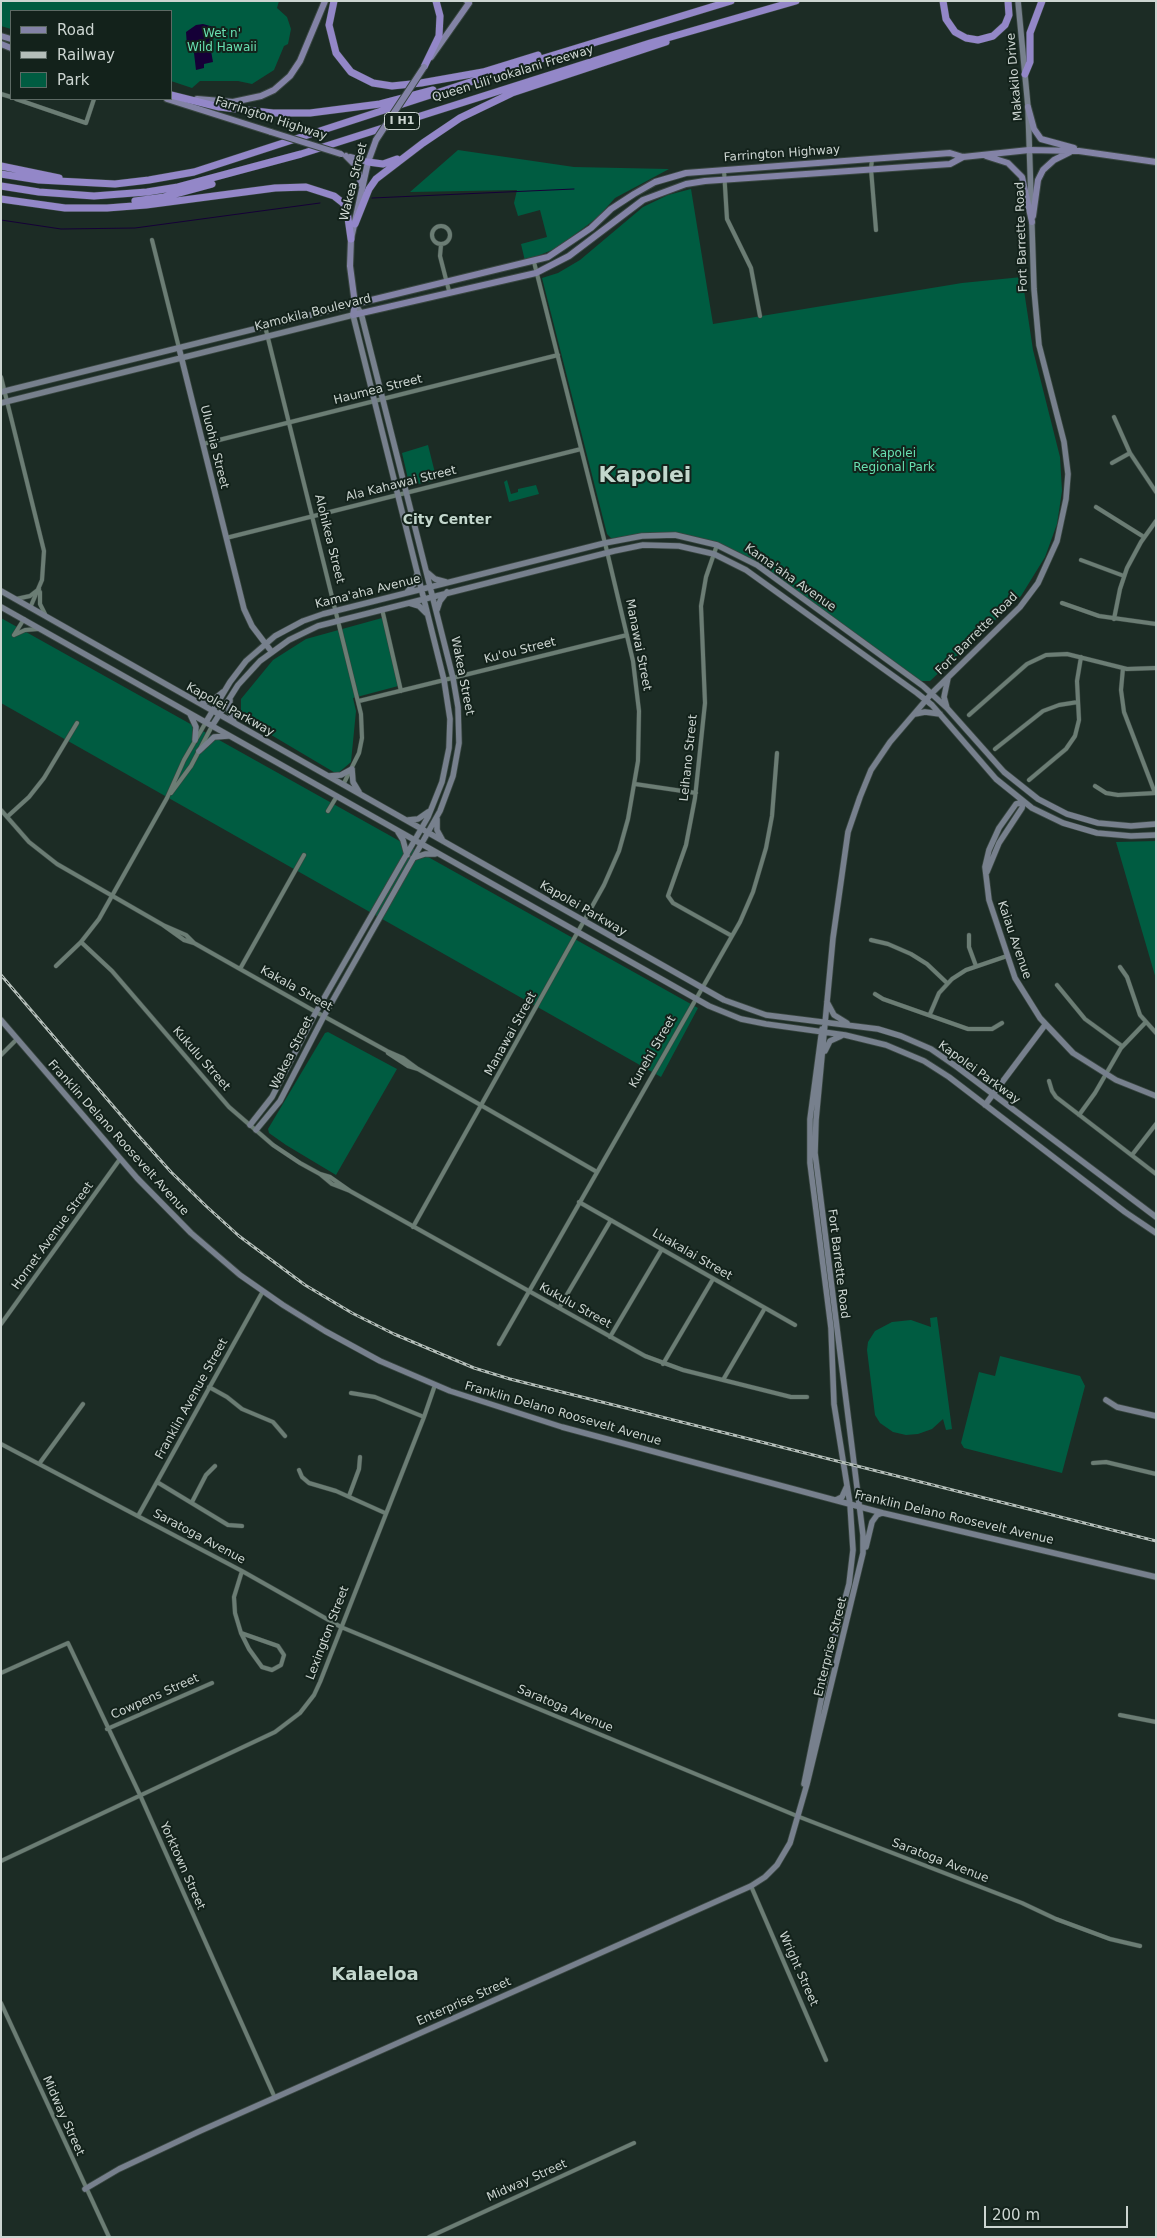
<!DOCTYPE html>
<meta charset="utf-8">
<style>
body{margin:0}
#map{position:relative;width:1157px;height:2238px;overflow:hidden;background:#1c2c25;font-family:"DejaVu Sans",sans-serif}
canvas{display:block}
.frame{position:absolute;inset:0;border:2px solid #ccd5d1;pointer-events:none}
.legend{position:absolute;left:10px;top:10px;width:162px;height:90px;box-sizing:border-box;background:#13221b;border:1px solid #5d6a64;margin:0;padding:6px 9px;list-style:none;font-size:15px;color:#ccd5d1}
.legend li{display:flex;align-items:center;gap:10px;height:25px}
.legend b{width:25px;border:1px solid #5d6a64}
.scale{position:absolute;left:984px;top:2206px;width:144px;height:22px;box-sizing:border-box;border:2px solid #ccd5d1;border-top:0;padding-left:6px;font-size:15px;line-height:18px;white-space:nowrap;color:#ccd5d1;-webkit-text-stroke:4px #13221b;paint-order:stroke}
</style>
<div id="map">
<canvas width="1157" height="2238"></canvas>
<div class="frame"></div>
<ul class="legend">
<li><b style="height:6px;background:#8383a6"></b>Road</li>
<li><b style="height:6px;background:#b4beb9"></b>Railway</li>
<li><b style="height:14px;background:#005c41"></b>Park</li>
</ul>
<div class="scale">200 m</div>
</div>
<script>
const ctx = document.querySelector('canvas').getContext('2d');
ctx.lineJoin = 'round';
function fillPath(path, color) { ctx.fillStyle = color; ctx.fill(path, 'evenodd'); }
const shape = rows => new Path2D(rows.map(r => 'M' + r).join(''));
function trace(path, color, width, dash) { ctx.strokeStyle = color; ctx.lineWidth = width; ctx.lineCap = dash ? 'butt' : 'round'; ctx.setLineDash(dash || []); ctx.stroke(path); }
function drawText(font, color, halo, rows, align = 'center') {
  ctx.font = font + ' "DejaVu Sans",sans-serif'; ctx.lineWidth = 4; ctx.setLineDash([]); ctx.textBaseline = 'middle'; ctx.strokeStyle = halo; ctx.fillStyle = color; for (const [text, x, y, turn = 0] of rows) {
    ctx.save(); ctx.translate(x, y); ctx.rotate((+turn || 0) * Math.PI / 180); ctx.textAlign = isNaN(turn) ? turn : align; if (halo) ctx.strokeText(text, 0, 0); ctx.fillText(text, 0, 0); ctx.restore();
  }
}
const green = shape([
 [1,1,279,1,277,8,287,17,291,29,288,44,284,46,274,70,252,84,238,81,200,81,192,88,171,81,171,11,11,11,11,29,1,26],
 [458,150,574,167,669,169,615,198,598,217,557,248,525,261,521,244,547,237,540,210,518,216,514,203,517,190,410,192],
 [691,189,713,324,962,283,1022,277,1033,350,1060,457,1062,491,1057,524,1045,557,1021,596,930,681,920,681,757,563,738,552,685,536,612,539,607,534,542,278,558,273,580,260,643,207,668,195],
 [428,445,436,477,433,478,433,481,413,485,408,479,402,453],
 [507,480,511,494,518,492,518,489,536,485,539,494,509,502,504,482],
 [1,618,698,1008,661,1077,1,703],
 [382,618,402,685,353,698,356,711,351,762,337,774,241,717,241,699,273,660,306,639],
 [1156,841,1156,979,1116,842],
 [328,1032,397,1069,336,1175,286,1145,269,1133,268,1129,325,1033],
 [937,1317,952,1429,946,1430,943,1419,932,1429,918,1434,906,1435,893,1432,880,1423,875,1415,867,1350,868,1342,875,1331,892,1322,911,1320,931,1327,930,1318],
 [1000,1356,1080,1376,1085,1386,1062,1473,964,1448,961,1443,979,1372,995,1376]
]);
const water = shape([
 [203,24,214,27,216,32,210,45,213,62,204,64,204,68,196,70,194,53,187,46,186,32,196,25]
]);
const stream = shape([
 [372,198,574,189],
 [1,220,61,229,135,228,320,203]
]);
const street = shape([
 [1,94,11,97],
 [16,99,86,123,94,99],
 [872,159,871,169,876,230],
 [724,170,727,219,751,268,760,316],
 '432 235a9 9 0 1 1 18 0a9 9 0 1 1-18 0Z',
 [152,240,179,348],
 [441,245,440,256,449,291],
 [265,326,361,714,362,738,359,753,343,785],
 [1,377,44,551,42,580,30,608],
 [1114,417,1130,453,1156,492],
 [203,444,558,355],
 [1112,463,1130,453],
 [1096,507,1144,537],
 [226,538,581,449],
 [717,545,706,577,701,606,705,703,695,798,686,845,668,896,673,903,732,936],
 [1081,560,1124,576],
 [40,592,40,604,45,614],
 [16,599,30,596,39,589],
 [1062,603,1099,616,1156,624],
 [382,609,401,691],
 [1114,619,1120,589,1127,568,1141,542,1156,521],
 [14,635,25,630,38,629],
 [14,635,24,619],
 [1123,668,1121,690,1124,712,1155,793],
 [359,701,627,635],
 [969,715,1027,664,1046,655,1067,654,1127,669,1156,668],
 [995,749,1043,711,1059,705,1078,702],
 [1029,780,1066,749,1075,736,1079,720,1077,681,1081,657],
 [635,784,696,793],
 [1095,786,1106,793,1118,795,1156,793],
 [171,793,191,766,212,726],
 [1,810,29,842,57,864,163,925,186,935,194,943,316,1012,387,1051,403,1058,418,1069,597,1172],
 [328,811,337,796],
 [7,817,29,797,44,778,77,723],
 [163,925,184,940,194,943],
 [969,935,969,947,976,966],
 [871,940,888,944,911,954,927,964,947,983],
 [81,942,112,971,229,1107,273,1145,300,1163,320,1174,330,1177,350,1191,645,1356,683,1370,791,1397,807,1397],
 [56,966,81,942,99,919,167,798,184,760,206,722],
 [1120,967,1127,977,1140,1015,1156,1033],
 [240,969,304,855],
 [1057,985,1085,1019,1122,1046],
 [875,994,883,999,968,1029,992,1029,1002,1023],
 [930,1014,939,993,952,979,966,970,1007,956],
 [388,1053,408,1066,418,1069],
 [1,1055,17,1039],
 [1049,1081,1052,1091,1056,1097,1156,1174],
 [1079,1115,1095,1093,1121,1048,1145,1023],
 [1132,1155,1156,1124],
 [320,1174,332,1184,350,1191],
 [579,1202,795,1325],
 [413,1227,604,885,619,851,628,819,638,761,639,711,633,661,605,543,534,262],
 [559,1308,611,1220],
 [1,1324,120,1159],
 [610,1337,662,1249],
 [499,1344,740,922,753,892,766,848,772,816,777,753],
 [663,1364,713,1279],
 [723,1380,765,1308],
 [209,1387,227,1397,242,1409,273,1422,285,1436],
 [351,1393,375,1397,424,1417],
 [1,1444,242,1571,341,1627,797,1816,1022,1903,1056,1919,1110,1939,1140,1946],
 [1093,1463,1106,1462,1156,1474],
 [39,1464,83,1404],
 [299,1470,302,1477,309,1483,336,1491,385,1513],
 [157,1482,228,1525,242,1526],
 [349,1496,359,1469,360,1457],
 [192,1502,206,1475,215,1466],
 [138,1516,263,1291],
 [241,1633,278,1646,284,1655,281,1665,272,1670,262,1667,249,1649,241,1633,235,1613,234,1597,242,1571],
 [1,1673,68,1643,140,1795,275,2098],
 [1120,1715,1156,1722],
 [107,1729,212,1683],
 [1,1861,275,1732,300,1713,314,1695,320,1682,424,1417,435,1385],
 [751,1886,826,2060],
 [1,2003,109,2237],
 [429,2237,634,2143]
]);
const secondary = shape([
 [179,348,244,609,252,626,271,651],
 [1,392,355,304,361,313,453,678,458,707,459,743,453,776,440,811,324,1016,280,1101,256,1130],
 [1,403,353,315,444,680,450,719,449,748,442,782,428,817,316,1012,272,1097,250,1125],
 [428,573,435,579,446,582],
 [1,591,724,1000,766,1015,878,1029,901,1036,931,1049,957,1067,1156,1217],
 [406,593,414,584,417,574],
 [409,603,419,606,426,613],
 [1,607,709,1006,741,1019,766,1024,845,1035,886,1045,924,1061,949,1077,1125,1212,1156,1233],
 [437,610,440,601,447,592],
 [230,700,229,710,234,722],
 [198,701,212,701,223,692],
 [947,708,944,697,948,678],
 [190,714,196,727,195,740],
 [915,714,925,712,940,714],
 [206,722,230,682,246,661,275,636,303,621,323,614,605,543,642,536,675,535,717,545,757,565,923,686,947,708,1004,772,1038,799,1067,814,1098,823,1131,826,1156,824],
 [212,726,238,685,260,661,289,640,318,626,614,551,643,545,679,546,714,554,746,570,917,693,932,705,996,779,1032,808,1063,823,1097,833,1131,836,1156,835],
 [199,751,214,737,228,736],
 [352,769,353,782,359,792],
 [329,776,341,775,352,769],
 [1023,802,1016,804,999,828,989,850,985,867,989,900,1015,978,1040,1018,1073,1053,1116,1080,1156,1096],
 [437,819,437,830,443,841],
 [408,820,418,819,428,812],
 [398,832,403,840,407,855],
 [413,858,425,854,435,854],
 [987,872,999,843,1022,808,1023,802],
 [827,1002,834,1015,847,1023],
 [1,1020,137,1178,191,1233,240,1275,283,1305,325,1331,380,1361,450,1391,562,1427,883,1513,1156,1577],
 [825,1051,830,1041,841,1036],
 [985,1105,1045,1025],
 [1106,1400,1117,1407,1156,1416],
 [836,1500,842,1497,847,1486],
 [866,1547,872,1522,877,1515,882,1513],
 [804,1784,831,1651,849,1584,853,1550,850,1504,834,1404,831,1328,810,1163,810,1119,822,1029],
 [85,2189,119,2169,200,2131,751,1886,765,1877,777,1865,790,1843,807,1784,863,1553,863,1535,815,1153,816,1120,833,938,848,832,860,797,871,770,890,742,932,693,1020,607,1038,583,1057,541,1066,499,1068,474,1064,442,1039,345,1034,289,1028,107,1018,1]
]);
const primary = shape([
 [1,36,11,39],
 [1,44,11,48],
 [431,57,469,3,467,1],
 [167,99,271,132],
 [197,99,233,102,261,96,274,90,290,76,300,61,325,1],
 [1028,107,1034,129,1041,139,1074,148],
 [376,140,368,162,351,239,350,266,355,304,353,315,536,273,569,256,643,200,686,184,705,181,950,164,963,157],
 [346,156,357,167,361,184],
 [986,156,1008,163,1022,177,1032,222],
 [350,157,368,162],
 [1033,216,1038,180,1043,170,1054,160,1070,152],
 [355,304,548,257,591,228,611,209,634,194,655,182,686,173,950,153,963,157,1029,150,1079,151,1156,162]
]);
const highway = shape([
 [334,1,329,25,336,53,351,72,373,83,392,86,421,83,483,72,538,55],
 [943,1,946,19,955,32,966,38,978,40,993,36,1005,25,1009,15,1008,1],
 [424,67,439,36,440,16,436,1],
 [1025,74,1030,62,1030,33,1042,1],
 [171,95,219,107,273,113,310,113,380,104,433,90],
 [368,162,383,164,397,159],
 [1,166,59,178],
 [1,174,39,180,115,184,149,180,194,172,544,58,731,1],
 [1,186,39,192,94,196,147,192,178,187,301,154,650,43,796,1],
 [1,199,65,208,107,208,146,205,275,188,306,187,334,196,343,203,347,211,351,239],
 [135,201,164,197,212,184],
 [355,224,369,189,376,179,423,143,460,118,512,93,666,42]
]);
const rail = shape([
 [1,975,137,1134,171,1172,206,1206,239,1236,305,1285,352,1313,394,1334,474,1368,510,1379,1156,1541]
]);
const primaryBridge = shape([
 [271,132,341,154],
 [376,140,424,67]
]);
const shields = [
 [402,121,35]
];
const shieldNames = [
 ["I H1",402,121]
];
const parkNames = [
 ["Wet n'",222,34],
 ["Wild Hawaii",222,48],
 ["Kapolei",894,454],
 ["Regional Park",894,468]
];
const streetNames = [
 ["Queen Liliʻuokalani Freeway",513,74,-17],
 ["Makakilo Drive",1015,77,-95],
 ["Farrington Highway",271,119,18],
 ["Farrington Highway",782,154,-4],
 ["Wakea Street",354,182,-76],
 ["Fort Barrette Road",1022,237,-92],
 ["Kamokila Boulevard",313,313,-14],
 ["Haumea Street",378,390,-14],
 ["Uluohia Street",214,447,76],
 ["Ala Kahawai Street",401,484,-14],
 ["Alohikea Street",329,539,76],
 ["Kama'aha Avenue",790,578,35],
 ["Kama'aha Avenue",368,592,-14],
 ["Fort Barrette Road",977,634,-45],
 ["Manawai Street",638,645,79],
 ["Ku'ou Street",520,651,-14],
 ["Wakea Street",462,676,79],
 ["Kapolei Parkway",230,710,29],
 ["Leihano Street",689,758,-84],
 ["Kapolei Parkway",583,909,30],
 ["Kaiau Avenue",1014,940,71],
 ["Kakala Street",296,989,29],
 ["Manawai Street",511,1034,-61],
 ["Kunehi Street",653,1052,-60],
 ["Wakea Street",292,1053,-63],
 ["Kukulu Street",201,1059,49],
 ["Kapolei Parkway",979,1073,36],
 ["Franklin Delano Roosevelt Avenue",118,1138,48],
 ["Hornet Avenue Street",53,1236,-54],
 ["Luakalai Street",692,1255,30],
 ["Fort Barrette Road",838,1264,83],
 ["Kukulu Street",575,1306,29],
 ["Franklin Avenue Street",192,1399,-61],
 ["Franklin Delano Roosevelt Avenue",563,1414,16],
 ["Franklin Delano Roosevelt Avenue",954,1518,13],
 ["Saratoga Avenue",199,1537,28],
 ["Lexington Street",328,1633,-69],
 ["Enterprise Street",831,1647,-76],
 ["Cowpens Street",155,1697,-24],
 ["Saratoga Avenue",565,1709,23],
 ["Saratoga Avenue",940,1861,21],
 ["Yorktown Street",182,1866,66],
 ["Wright Street",798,1969,66],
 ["Enterprise Street",464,2002,-24],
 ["Midway Street",63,2116,66],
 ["Midway Street",527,2181,-24]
];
const neighbourhoodNames = [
 ["City Center",447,520]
];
const districtNames = [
 ["Kalaeloa",375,1975]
];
const townNames = [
 ["Kapolei",645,476]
];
fillPath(green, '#005c41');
fillPath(water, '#150037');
trace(stream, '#150037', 1);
trace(street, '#394641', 5);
trace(secondary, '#394641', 7);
trace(primary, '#394641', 8);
trace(highway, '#394641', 8);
trace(street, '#6b7d74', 4);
trace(secondary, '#77808d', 5.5);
trace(primary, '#8383a6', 6);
trace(highway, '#9387c8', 7);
trace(rail, '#b4beb9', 3);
trace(rail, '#13221b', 1, [4]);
trace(primaryBridge, '#394641', 8, []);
trace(primaryBridge, '#8383a6', 6);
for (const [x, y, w] of shields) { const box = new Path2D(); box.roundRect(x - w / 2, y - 8.5, w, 17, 4); ctx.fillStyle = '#13221b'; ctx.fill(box); trace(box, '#ccd5d1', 1); }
drawText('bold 11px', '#ccd5d1', null, shieldNames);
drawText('12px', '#68e0b1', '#13221b', parkNames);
drawText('12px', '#ccd5d1', '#13221b', streetNames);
drawText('bold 14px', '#c3d7cd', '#13221b', neighbourhoodNames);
drawText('bold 18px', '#c3d7cd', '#13221b', districtNames);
drawText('bold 22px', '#c3d7cd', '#13221b', townNames);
</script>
